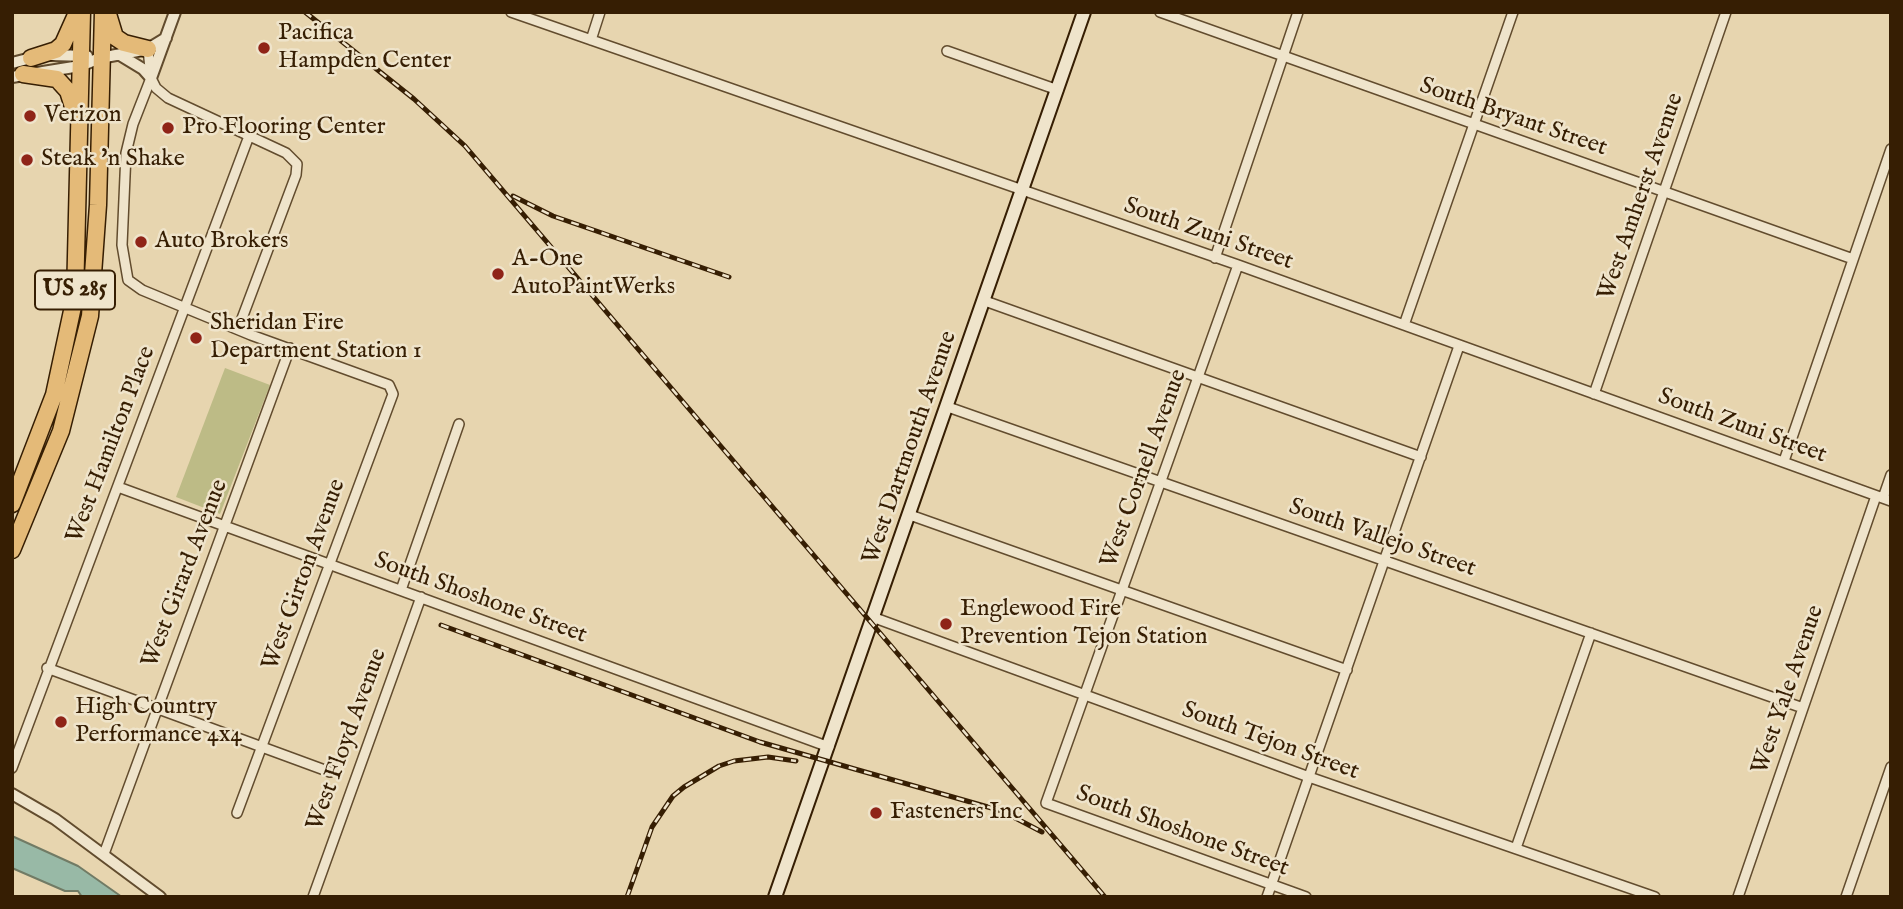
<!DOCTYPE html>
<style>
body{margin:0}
#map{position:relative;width:1903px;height:909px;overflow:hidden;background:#e7d5af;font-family:"IM FELL English",serif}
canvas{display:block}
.frame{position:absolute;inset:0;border:14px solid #361e03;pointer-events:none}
</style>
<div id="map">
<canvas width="1903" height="909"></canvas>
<div class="frame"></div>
</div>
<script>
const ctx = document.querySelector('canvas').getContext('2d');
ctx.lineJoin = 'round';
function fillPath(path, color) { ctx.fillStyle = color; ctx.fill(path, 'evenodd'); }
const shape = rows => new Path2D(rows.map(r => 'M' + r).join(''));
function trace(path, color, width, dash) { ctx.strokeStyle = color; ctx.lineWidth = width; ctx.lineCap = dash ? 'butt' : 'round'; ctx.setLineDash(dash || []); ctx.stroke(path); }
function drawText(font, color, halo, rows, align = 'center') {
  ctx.font = font + ' "IM FELL English",serif'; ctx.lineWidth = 5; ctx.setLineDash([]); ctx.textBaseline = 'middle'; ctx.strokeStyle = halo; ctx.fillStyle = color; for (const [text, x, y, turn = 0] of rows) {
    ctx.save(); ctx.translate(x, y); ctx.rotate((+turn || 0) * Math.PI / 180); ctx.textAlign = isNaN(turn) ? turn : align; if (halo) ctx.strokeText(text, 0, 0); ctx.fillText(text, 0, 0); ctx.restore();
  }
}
const green = shape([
 [225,368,270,385,220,514,176,497]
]);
const water = shape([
 [12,836,78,866,122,897,82,897,78,891,65,891,12,868,12,836]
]);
const minor = shape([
 [511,12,1238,265,1891,501],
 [1160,12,1853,259],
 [591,40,600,12],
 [148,49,151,78,133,124,126,153,122,245,128,280,142,290,251,335,389,385,393,394,237,813],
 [947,51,1058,90],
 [151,78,156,88,168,98,286,153,297,164,296,175,238,329],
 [1215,258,1298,12],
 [1238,265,1046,803,1306,897],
 [985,301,1421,457],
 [1404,325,1513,12],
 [1594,394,1726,12],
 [948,407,1803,708],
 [1784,461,1891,149],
 [118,487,829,747],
 [1883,498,1891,475],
 [910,515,1347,670],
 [401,590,459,424],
 [875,618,1309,777,1655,897],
 [47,668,330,772],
 [12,768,249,136],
 [1516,848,1591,633],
 [104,854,290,348],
 [313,897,421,597],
 [1267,897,1459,346],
 [1738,897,1876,496],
 [1846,897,1891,767]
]);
const tertiary = shape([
 [51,55,87,56],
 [120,55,143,69,151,78,175,12],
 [12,63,35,57],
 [12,77,80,66,100,58,148,49,166,38],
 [12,794,55,819,160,897]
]);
const secondary = shape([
 [775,897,1084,12]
]);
const trunk = shape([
 [108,14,115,37,124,43,148,49],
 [31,58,56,50,63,44,76,15],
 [23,74,57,79,68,91,75,113],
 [12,504,54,395,75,297,82,12],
 [12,550,61,431,90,316,98,205,103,12]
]);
const rail = shape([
 [305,12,414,99,465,146,1105,897],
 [513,196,553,216,729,277],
 [441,625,760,742,1002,811,1042,832],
 [627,897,652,827,673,796,684,787,719,766,734,761,768,757,796,761]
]);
const markers = [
 [264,48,7,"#8f2418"],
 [30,116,7,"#8f2418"],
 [168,128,7,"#8f2418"],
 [27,160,7,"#8f2418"],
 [141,242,7,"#8f2418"],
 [498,274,7,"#8f2418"],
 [196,338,7,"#8f2418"],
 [946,624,7,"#8f2418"],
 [61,722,7,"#8f2418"],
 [876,813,7,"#8f2418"]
];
const shields = [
 [75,290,80]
];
const shieldNames = [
 ["US 285",75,290]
];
const poiNames = [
 ["Pacifica",278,34],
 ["Hampden Center",278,62],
 ["Verizon",44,116],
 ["Pro Flooring Center",182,128],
 ["Steak 'n Shake",41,160],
 ["Auto Brokers",155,242],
 ["A-One",512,260],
 ["AutoPaintWerks",512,288],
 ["Sheridan Fire",210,324],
 ["Department Station 1",210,352],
 ["Englewood Fire",960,610],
 ["Prevention Tejon Station",960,638],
 ["High Country",75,708],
 ["Performance 4x4",75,736],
 ["Fasteners Inc",890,813]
];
const streetNames = [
 ["South Bryant Street",1513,118,19],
 ["West Amherst Avenue",1642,197,-71],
 ["South Zuni Street",1208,235,19],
 ["South Zuni Street",1742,427,20],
 ["West Hamilton Place",112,445,-69],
 ["West Dartmouth Avenue",911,448,-71],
 ["West Cornell Avenue",1145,469,-70],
 ["South Vallejo Street",1382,539,19],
 ["West Girard Avenue",186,574,-69],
 ["West Girton Avenue",305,575,-70],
 ["South Shoshone Street",480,599,20],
 ["West Yale Avenue",1789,690,-71],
 ["West Floyd Avenue",348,740,-70],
 ["South Tejon Street",1270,742,20],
 ["South Shoshone Street",1182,832,20]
];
fillPath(green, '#bdbb86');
fillPath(water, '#98b9a6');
trace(water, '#717b65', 2);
trace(minor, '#624c2e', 12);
trace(tertiary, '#624c2e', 14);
trace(secondary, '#361e03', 16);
trace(trunk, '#361e03', 19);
trace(minor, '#efe4cb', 9);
trace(tertiary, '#efe4cb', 10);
trace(secondary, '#efe4cb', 12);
trace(trunk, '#e4ba78', 16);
trace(rail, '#361e03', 5);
trace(rail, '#efe4cb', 2.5, [8]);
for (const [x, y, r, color] of markers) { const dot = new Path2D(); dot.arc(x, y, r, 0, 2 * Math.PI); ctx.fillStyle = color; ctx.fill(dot); trace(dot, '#efe4cb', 2.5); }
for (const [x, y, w] of shields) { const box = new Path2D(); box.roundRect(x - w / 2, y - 19.5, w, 39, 5); ctx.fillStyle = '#efe4cb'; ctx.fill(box); trace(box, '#361e03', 2); }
drawText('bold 23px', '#361e03', null, shieldNames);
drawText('24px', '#361e03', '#efe4cb', poiNames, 'left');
drawText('24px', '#361e03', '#efe4cb', streetNames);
</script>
